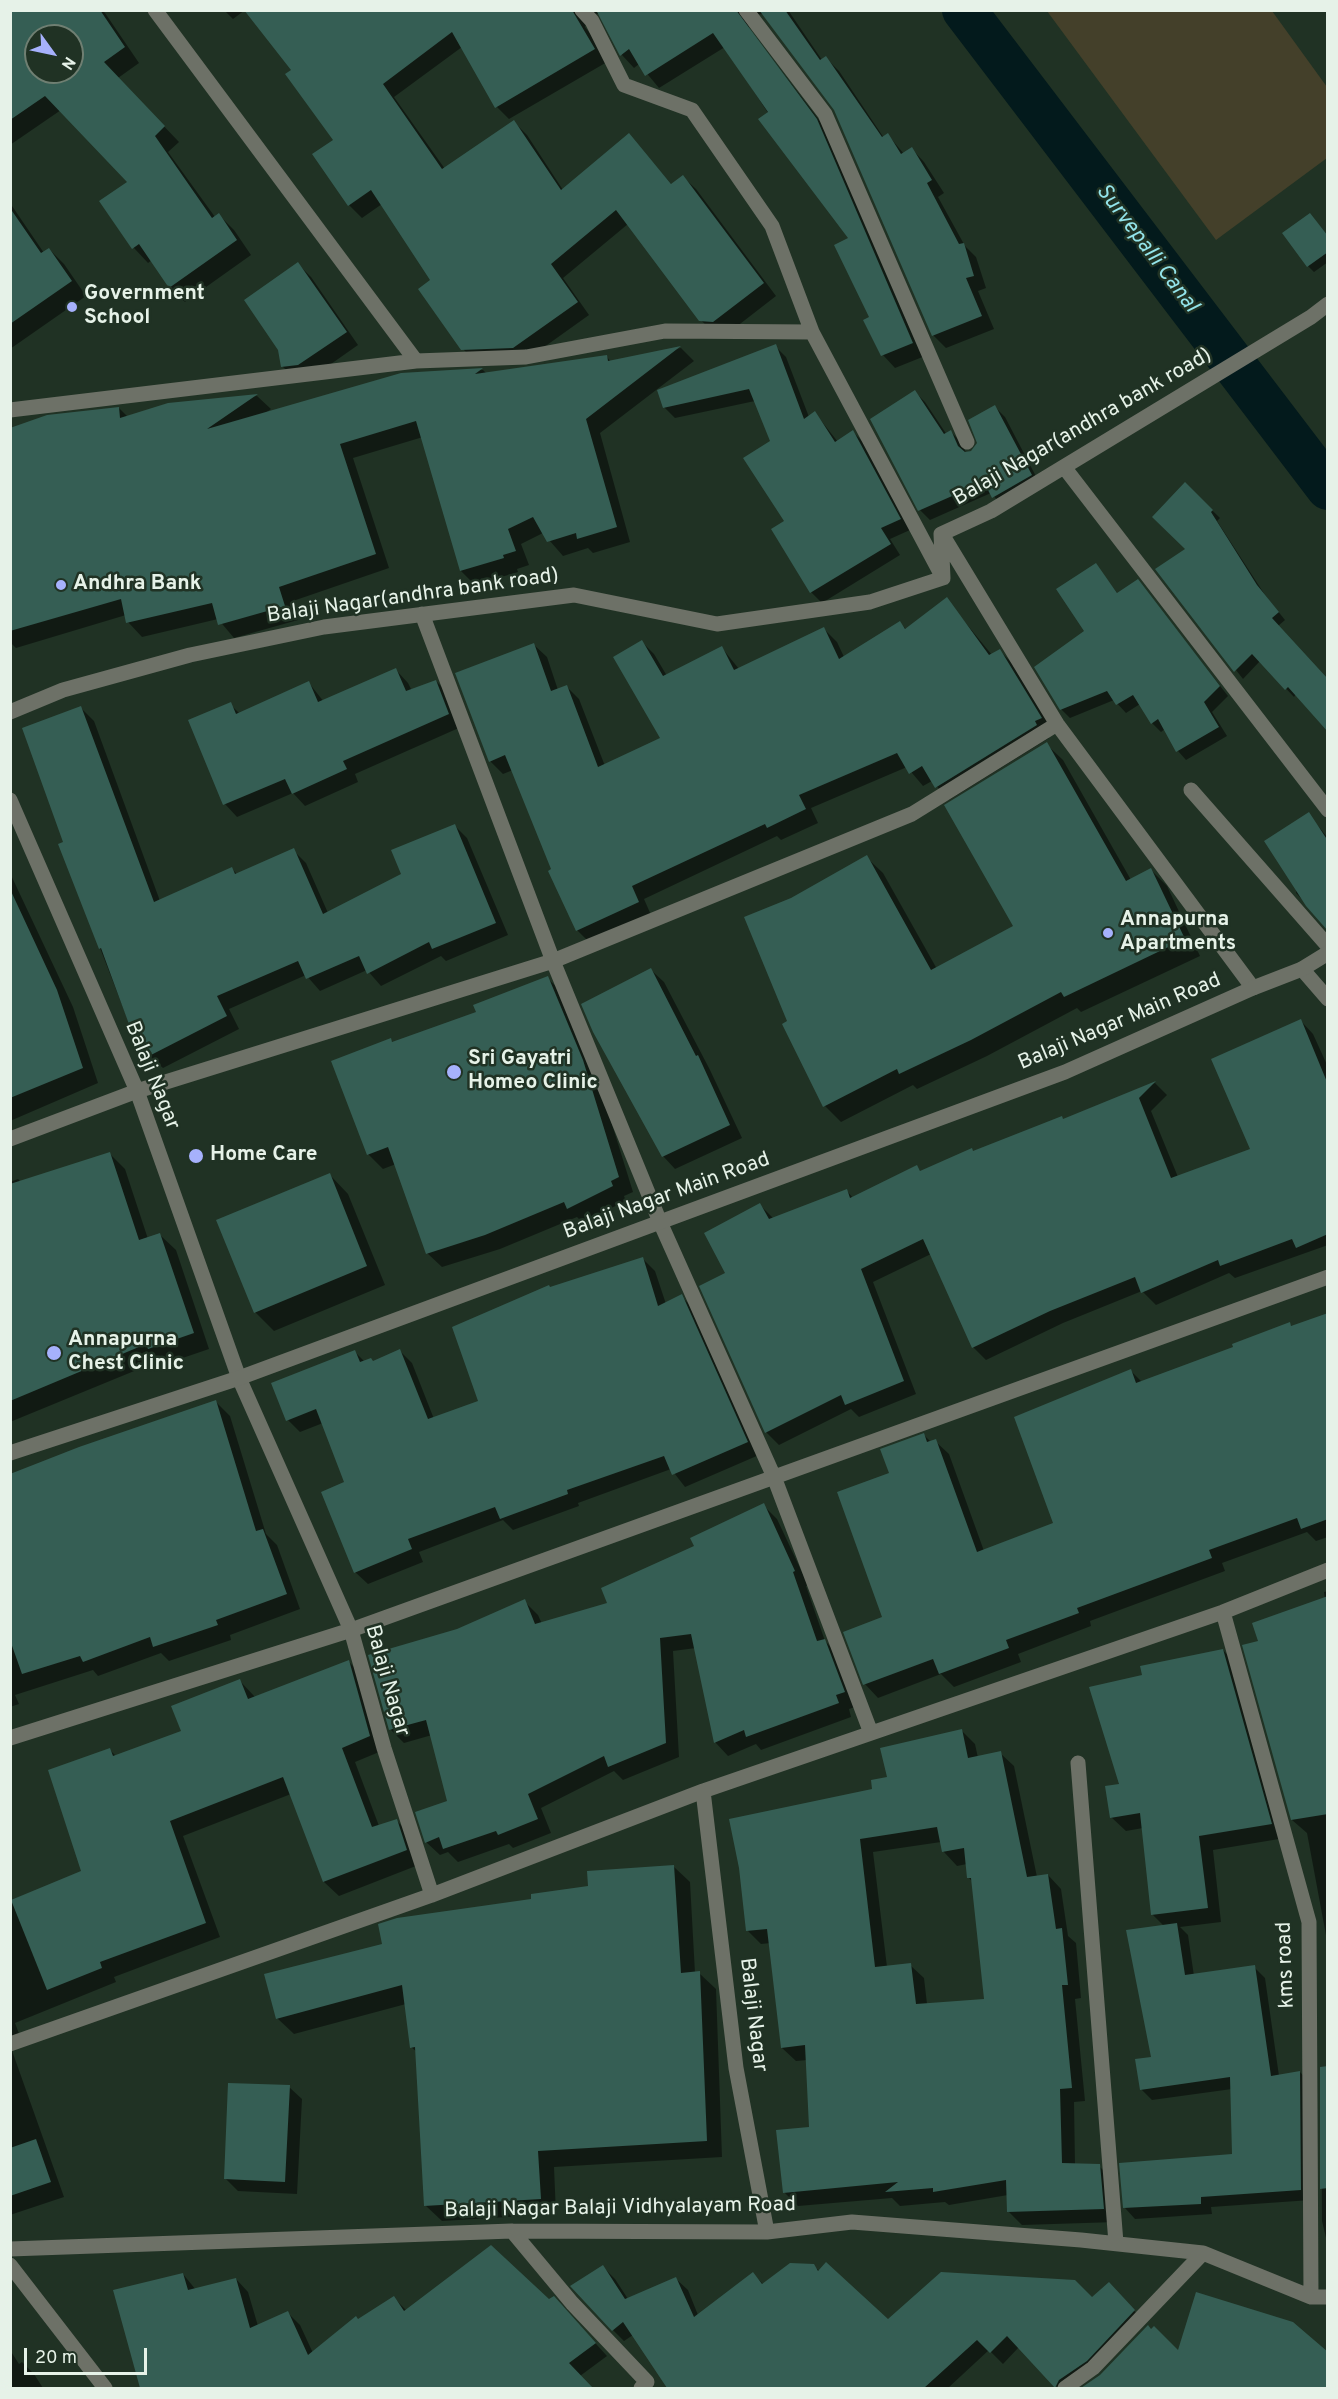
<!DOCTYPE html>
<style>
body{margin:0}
#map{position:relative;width:1338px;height:2399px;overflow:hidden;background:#203224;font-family:Overpass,sans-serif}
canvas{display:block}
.frame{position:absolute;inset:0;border:12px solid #e6f2e8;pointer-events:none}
.north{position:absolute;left:24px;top:24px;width:60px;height:60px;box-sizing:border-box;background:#203224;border:2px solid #6f7f72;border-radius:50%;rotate:123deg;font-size:16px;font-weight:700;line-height:24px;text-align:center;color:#e6f2e8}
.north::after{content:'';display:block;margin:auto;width:21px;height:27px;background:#a6b1fc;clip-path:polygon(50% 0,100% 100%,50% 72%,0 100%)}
.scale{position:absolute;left:24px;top:2348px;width:123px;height:27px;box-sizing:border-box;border:3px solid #e6f2e8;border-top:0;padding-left:8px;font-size:18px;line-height:21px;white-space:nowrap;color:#e6f2e8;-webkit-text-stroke:4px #203224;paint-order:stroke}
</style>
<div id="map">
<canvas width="1338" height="2399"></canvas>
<div class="frame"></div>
<div class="north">N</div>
<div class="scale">20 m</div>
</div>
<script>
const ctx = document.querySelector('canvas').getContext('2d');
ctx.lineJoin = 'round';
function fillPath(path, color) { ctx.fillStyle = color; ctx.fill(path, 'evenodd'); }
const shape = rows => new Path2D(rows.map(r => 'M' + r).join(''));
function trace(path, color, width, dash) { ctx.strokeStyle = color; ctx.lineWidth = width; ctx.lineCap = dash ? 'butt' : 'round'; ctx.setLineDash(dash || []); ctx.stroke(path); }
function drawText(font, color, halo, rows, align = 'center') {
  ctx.font = font + ' Overpass,sans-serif'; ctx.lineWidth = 5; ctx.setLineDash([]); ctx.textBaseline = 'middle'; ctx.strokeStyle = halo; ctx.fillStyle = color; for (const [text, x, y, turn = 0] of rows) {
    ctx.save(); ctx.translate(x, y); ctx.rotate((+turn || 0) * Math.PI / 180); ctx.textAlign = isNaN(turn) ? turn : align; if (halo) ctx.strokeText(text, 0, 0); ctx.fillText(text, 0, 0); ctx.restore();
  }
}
const green = shape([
 [1047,11,1272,11,1327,87,1327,158,1216,240]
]);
const shadow = shape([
 [10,10,102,10,105,13,139,63,118,78,179,142,168,152,215,217,219,215,234,230,251,255,185,302,170,287,152,260,148,263,134,248,102,201,129,182,61,110,10,145],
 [36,36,72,36,72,72,36,72],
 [224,10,245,10,233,19],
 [374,10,788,10,822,60,826,58,839,71,884,138,888,135,904,154,912,149,924,162,944,193,938,197,965,246,976,257,986,288,978,291,994,329,946,348,933,335,835,109,763,14,752,15,748,24,750,30,829,133,925,356,895,368,883,355,850,239,725,47,659,88,639,64,634,68,622,55,601,15,594,13,588,16,585,27,596,41,607,62,509,119,497,107,462,47,394,97,445,169,514,122,527,135,563,190,629,135,672,185,683,177,696,189,776,296,727,334,714,334,701,320,628,224,563,278,589,315,526,360,476,362,463,349,433,280,382,204,362,218,349,205,314,155,335,140],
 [10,203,44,253,49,249,64,264,86,296,10,349],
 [1310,214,1328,236,1328,262,1314,272,1308,266],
 [298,264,311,277,358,345,311,378,296,379,283,367],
 [775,346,786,357,809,417,815,413,838,442,853,432,864,443,910,530,890,539,900,555,822,603,811,592,773,529,786,522,771,441,755,401,675,418,664,407],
 [681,348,694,361,600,433,630,542,593,553,588,548,563,556,543,533,521,544,529,565,517,569,518,572,475,585,461,571,423,437,353,458,389,568,293,601,298,620,234,638,218,619,142,637,128,622,126,615,16,648,10,642,10,429,119,408,128,417,169,404,257,396,271,409,264,414,401,374,483,370,487,374,607,357,611,362],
 [915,392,925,402,947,435,951,432,961,442,966,453,976,449,995,407,1005,417,1041,486,1004,508,991,493,930,520,920,510],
 [1185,484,1220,518,1217,521,1265,595,1285,620,1278,626,1296,694,1294,697,1260,661,1243,679,1157,569,1188,549],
 [1096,565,1118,594,1138,581,1228,696,1212,712,1227,736,1186,760,1178,751,1165,729,1161,732,1152,723,1140,704,1126,713,1114,700,1070,718,1061,709,1086,632],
 [946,599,992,655,1000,651,1013,664,1054,731,1047,734,1049,738,949,800,932,781,923,786,907,767,811,808,818,823,781,840,777,836,644,899,651,915,590,943,577,930,513,770,503,774,490,761,533,644,547,657,558,690,566,686,579,699,605,766,662,739,641,641,654,654,667,676,722,648,739,669,824,629,837,642,844,657,900,623,906,629],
 [396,670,408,683,412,691,436,681,449,694,461,727,355,774,358,782,305,806,293,793,237,817,225,804,230,704,240,714,309,683,324,702],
 [81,708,94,721,160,901,232,869,238,875,293,850,306,863,328,913,403,874,454,825,467,838,508,935,446,961,441,956,381,986,367,970,320,991,306,975,229,1009,239,1029,163,1068,138,1046,100,948,65,842],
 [1046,744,1063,760,1131,880,1151,870,1167,886,1200,956,1081,1012,1077,1008,987,1056,917,1089,913,1085,841,1122,825,1106,789,1022,792,899,866,857,883,873,937,969,1015,927],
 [1308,814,1328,838,1328,927,1296,893],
 [10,873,73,1007,98,1083,10,1121],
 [651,970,664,982,710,1070,742,1138,675,1169,663,1156],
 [547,978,562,992,597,1076,633,1192,624,1196,626,1201,582,1222,577,1217,500,1249,442,1267,427,1253,396,1164,383,1169,368,1154,390,1040,394,1043,478,1013],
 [1301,1021,1313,1034,1328,1067,1328,1245,1235,1278,1229,1273,1156,1305,1142,1291,1063,1323,986,1360,973,1347,931,1254,873,1282,916,1394,859,1417,851,1409,779,1445,766,1432,701,1287,728,1274,760,1205,774,1219,847,1191,853,1198,917,1167,921,1172,1064,1120,1155,1083,1167,1095,1151,1111,1178,1177,1252,1149],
 [110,1154,125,1169,148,1239,160,1235,176,1250,209,1349,165,1364,161,1360,10,1422,10,1182,18,1179,21,1182],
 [330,1175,348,1194,385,1285,274,1331,255,1312],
 [643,1259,655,1271,666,1304,681,1296,694,1309,759,1455,685,1487,671,1469,578,1503,579,1506,513,1530,503,1520,419,1552,423,1562,368,1584,355,1572,346,1483,323,1423,300,1432,288,1420,354,1351,365,1362,373,1362,400,1351,412,1363,434,1419,480,1402,551,1288],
 [1328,1315,1328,1537,1316,1541,1307,1532,1222,1563,1225,1571,1090,1621,1091,1626,1018,1654,1021,1662,954,1687,941,1674,878,1698,865,1684,884,1618,890,1474,924,1435,931,1442,935,1441,949,1454,984,1551,1055,1524,1131,1371,1142,1382,1235,1348,1289,1324,1293,1327],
 [216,1402,230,1416,266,1534,277,1545,300,1609,230,1635,231,1640,169,1661,161,1653,98,1676,93,1670,15,1695,19,1704,10,1707,10,1484],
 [763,1505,777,1519,808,1585,806,1586,825,1641,838,1654,858,1706,849,1709,851,1717,761,1750,756,1744,728,1756,715,1742,696,1648,673,1651,679,1757,623,1780,614,1771,541,1808,551,1833,513,1848,509,1844,458,1862,448,1852,440,1855,426,1842,449,1802,432,1735,404,1743,391,1730,457,1631,524,1601,538,1615,542,1624,609,1604],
 [1328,1591,1328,1946,1307,1833,1292,1820,1260,1642,1325,1599,1324,1592],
 [1223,1650,1237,1665,1285,1838,1213,1850,1221,1922,1180,1927,1188,1935,1194,1976,1254,1967,1265,1978,1279,2076,1300,2072,1310,2083,1311,2200,1211,2207,1212,2214,1135,2219,1125,2208,1234,2156,1232,2089,1152,2100,1141,2089,1153,2058,1164,1926,1153,1915,1143,1828,1126,1831,1111,1817,1144,1676],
 [349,1662,363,1676,384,1750,355,1762,379,1826,396,1820,411,1835,421,1864,339,1896,324,1882,291,1794,183,1836,220,1937,114,1977,116,1982,15,2023,21,2039,10,2043,10,1902,82,1873,110,1750,117,1757,183,1732,240,1681,255,1697],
 [961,1730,975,1744,978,1758,1000,1753,1014,1766,1037,1877,1048,1875,1061,1889,1068,1936,1076,1943,1081,1998,1075,1999,1085,2101,1074,2102,1075,2165,1099,2166,1113,2180,1117,2222,1022,2225,1008,2211,1008,2195,949,2205,945,2202,900,2206,892,2198,798,2206,784,2192,811,2128,808,2060,796,2061,782,2048,771,1943,761,1944,748,1931,874,1790],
 [941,1842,944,1852,957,1866,967,1864,968,1877,973,1882,986,2000,927,2004,924,1978,910,1965,887,1967,873,1852],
 [673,1866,690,1882,695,1973,699,1973,716,1989,722,2157,554,2167,556,2214,442,2221,425,2205,417,2052,411,2047,406,2004,294,2034,277,2018,384,1945,533,1900],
 [10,2045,64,2197,10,2215],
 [1328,2067,1328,2246,1322,2221,1321,2068],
 [289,2087,302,2099,297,2194,238,2191,225,2178],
 [813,2266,888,2321,1120,2295,1145,2323,1058,2388,1019,2347,1003,2364,989,2350,948,2388,669,2388,633,2335,624,2341,613,2330,603,2267,615,2279,628,2299,676,2279,688,2290,698,2315,753,2274,764,2285],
 [183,2274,196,2290,236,2279,248,2292,258,2326,288,2313,300,2325,313,2353,394,2298,407,2311,549,2301,566,2311,607,2356,580,2376,592,2388,141,2388,114,2291],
 [10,2350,19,2364,22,2362,34,2374,43,2388,10,2388],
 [1178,2353,1328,2354,1328,2388,1084,2388,1101,2376]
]);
const canal = shape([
 [964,10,1328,488]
]);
const building = shape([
 [10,10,100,10,125,47,104,62,165,126,155,136,212,218,219,213,237,240,169,288,139,244,132,249,99,201,127,182,45,96,10,120],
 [36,36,72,36,72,72,36,72],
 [244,10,572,10,595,49,495,108,452,32,383,84,442,169,514,120,561,190,629,133,671,184,683,175,764,283,713,322,699,321,616,210,551,264,578,302,513,348,461,350,418,289,430,280,371,190,348,206,312,154,333,140,285,74,291,70],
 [596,10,736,10,817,119,913,343,881,356,863,320,869,317,834,245,848,238,758,119,768,112,713,33,645,76,629,49,620,56],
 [759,10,785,10,820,60,826,56,882,137,888,133,901,154,912,147,932,180,927,183,959,244,964,243,974,276,966,278,982,316,932,336,834,110],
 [10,208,41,253,49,248,72,281,10,324],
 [1310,213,1328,236,1328,252,1307,267,1282,233],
 [298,262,347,332,298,365,281,367,278,350,244,300],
 [776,344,804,419,815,411,835,442,853,430,901,519,881,528,891,544,810,593,771,529,784,521,743,458,770,441,749,389,663,408,657,390],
 [681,346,586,419,617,527,577,539,576,533,547,542,533,517,508,529,516,551,503,555,504,558,460,571,416,421,340,444,376,554,279,587,285,606,218,625,212,603,126,623,121,599,10,631,10,428,47,415,119,407,120,418,168,403,258,394,207,429,401,373,483,368,475,374,607,355,608,361],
 [915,390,944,434,951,430,958,446,965,452,971,451,977,443,968,420,995,405,1032,475,992,498,984,482,918,511,870,419],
 [1185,482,1213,510,1211,512,1257,585,1279,612,1272,618,1328,679,1328,732,1288,687,1285,690,1252,654,1234,672,1155,569,1185,549,1152,517],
 [1096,563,1117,593,1138,579,1220,686,1204,702,1219,727,1176,752,1158,719,1151,724,1133,695,1116,705,1107,691,1060,710,1034,667,1084,631,1056,589],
 [947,597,989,655,1000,649,1042,718,1035,721,1037,725,935,788,922,766,909,774,897,753,799,795,806,809,767,828,765,824,632,886,639,902,576,931,548,871,551,869,505,755,489,762,455,673,534,643,551,691,567,685,598,767,660,738,613,657,642,640,663,676,722,646,734,670,824,627,839,659,900,621,905,629],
 [396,668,406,691,436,680,449,714,343,761,347,769,292,794,285,779,223,805,188,720,231,702,236,714,309,681,318,702],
 [81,706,154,902,232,867,235,874,294,848,323,914,401,874,391,850,455,824,496,923,432,949,429,942,367,974,359,956,306,979,298,961,217,996,227,1016,149,1056,143,1044,137,1046,101,948,99,949,58,844,63,842,22,728],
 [1047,742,1126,881,1151,868,1185,939,1064,997,1061,992,971,1040,899,1074,897,1069,823,1107,782,1024,787,1021,744,917,791,898,867,855,931,970,1013,926,944,805],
 [1309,812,1328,841,1328,931,1306,906,1264,841],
 [10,889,57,990,83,1068,10,1098],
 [651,968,696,1056,698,1055,730,1125,662,1157,593,1032,581,1004],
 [548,976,583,1060,619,1177,611,1181,613,1186,567,1209,564,1202,485,1235,426,1254,388,1147,367,1155,331,1061,391,1038,392,1042,476,1012,473,1005],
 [1301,1019,1327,1082,1328,1234,1296,1248,1292,1239,1220,1266,1218,1260,1141,1293,1135,1277,1050,1311,972,1348,923,1239,861,1269,904,1381,845,1405,841,1395,765,1433,699,1286,725,1273,704,1233,760,1203,769,1219,847,1189,850,1198,917,1165,920,1171,972,1148,973,1151,1062,1116,1063,1119,1156,1081,1139,1098,1171,1178,1250,1149,1211,1059],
 [110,1152,139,1240,160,1233,194,1333,148,1349,146,1344,10,1401,10,1184],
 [330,1173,367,1266,254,1313,216,1220],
 [643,1257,658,1306,682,1294,748,1442,672,1475,664,1456,567,1490,568,1494,500,1519,495,1507,408,1539,412,1549,354,1573,321,1492,344,1482,316,1409,286,1421,271,1383,355,1350,360,1362,371,1358,373,1361,400,1349,428,1419,478,1401,452,1327,549,1285,550,1287],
 [1328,1313,1328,1519,1301,1529,1297,1518,1209,1550,1212,1558,1077,1608,1079,1613,1006,1640,1009,1648,939,1674,933,1659,863,1685,843,1632,882,1617,837,1492,889,1473,880,1449,924,1433,927,1442,936,1439,977,1552,1053,1523,1014,1417,1131,1369,1136,1383,1233,1347,1232,1344,1290,1322,1291,1326],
 [216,1400,256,1531,263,1529,287,1594,216,1620,218,1625,153,1647,150,1637,83,1662,80,1656,22,1674,10,1640,10,1474,79,1447],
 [764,1503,795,1571,793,1572,817,1641,825,1639,845,1692,836,1695,839,1703,746,1737,744,1730,714,1743,691,1634,660,1638,666,1743,608,1767,604,1756,528,1794,538,1819,498,1835,496,1831,443,1849,439,1837,425,1843,415,1812,447,1801,426,1720,389,1730,368,1655,457,1629,525,1599,535,1624,607,1603,601,1588,694,1546,690,1538],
 [1328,1596,1328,1814,1291,1820,1242,1645,1258,1641,1252,1623],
 [1223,1649,1272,1824,1199,1836,1208,1908,1151,1915,1140,1813,1110,1818,1105,1786,1119,1784,1089,1687,1142,1675,1140,1666],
 [349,1660,370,1736,342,1748,372,1827,397,1819,407,1850,323,1882,283,1777,170,1821,206,1923,100,1962,102,1968,47,1990,11,1900,81,1871,48,1770,110,1748,113,1756,181,1731,171,1706,240,1679,248,1699],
 [962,1729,968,1758,1001,1751,1027,1877,1048,1874,1056,1929,1062,1928,1068,1985,1062,1985,1072,2088,1060,2089,1062,2163,1100,2164,1104,2209,1007,2212,1006,2180,933,2192,933,2188,885,2192,898,2182,783,2193,776,2130,809,2127,805,2045,781,2048,767,1929,746,1931,739,1868,729,1819,872,1789,871,1780,887,1777,880,1748],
 [937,1827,942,1852,964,1848,967,1878,971,1878,984,1999,916,2004,911,1963,875,1967,860,1839],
 [674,1865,681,1973,700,1971,707,2141,538,2151,541,2199,424,2206,415,2047,410,2048,402,1985,276,2019,264,1974,382,1944,378,1924,397,1918,531,1899,531,1894,588,1886,587,1871],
 [1177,1923,1185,1975,1255,1965,1271,2076,1300,2071,1301,2190,1201,2197,1201,2204,1123,2208,1119,2163,1232,2154,1230,2077,1140,2090,1135,2059,1151,2057,1126,1930],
 [1328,2066,1328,2188,1320,2189,1320,2067],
 [228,2083,290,2085,285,2182,224,2179],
 [36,2139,51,2182,10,2196,10,2148],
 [491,2245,549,2299,554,2296,596,2343,569,2363,593,2388,140,2388,113,2290,183,2273,188,2290,236,2278,250,2328,288,2311,308,2355,356,2316,358,2319,394,2296,404,2311],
 [826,2262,888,2319,941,2272,1075,2280,1092,2297,1109,2282,1135,2310,1087,2361,1059,2380,1055,2388,1007,2336,990,2353,977,2340,924,2388,667,2388,623,2322,612,2331,570,2286,603,2265,625,2299,676,2277,694,2317,753,2272,762,2284,790,2263,814,2264,818,2271],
 [1196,2292,1293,2322,1328,2352,1328,2388,1081,2388,1100,2375,1148,2325,1151,2329,1154,2326,1178,2350]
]);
const minor = shape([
 [155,10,416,361],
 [582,10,592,21,624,85,692,110,772,226,812,332,941,574],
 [746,10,825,114,967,442],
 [10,410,416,361,526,357,665,331,812,332],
 [1064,467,1328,810],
 [943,536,1057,724,1253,988],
 [422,614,553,961,660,1222,774,1477,871,1733],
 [10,712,63,690,190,655,324,627,574,595,717,624,870,602,943,578,941,534,991,511,1311,317,1328,304],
 [1191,790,1328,946],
 [10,800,137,1091,239,1378,351,1630,384,1748,432,1895,703,1791,736,2068,767,2232],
 [1302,969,1328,999],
 [10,1139,137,1091,553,961,912,814,1057,724],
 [10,1738,351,1630,1328,1277],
 [1078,1763,1116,2243],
 [703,1791,1223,1612],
 [10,2044,432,1895],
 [512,2231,572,2303,647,2382,641,2388],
 [10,2249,512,2231,767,2232,852,2222,1081,2240,1203,2253,1311,2297,1328,2297],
 [10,2265,105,2388],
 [1311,2297,1309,1922,1223,1612,1328,1570],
 [1065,2388,1093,2368,1203,2253]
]);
const tertiary = shape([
 [10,1453,239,1378,1065,1072,1253,988,1302,969,1328,953]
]);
const markers = [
 [72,307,6,"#a6b1fc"],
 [61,585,6,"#a6b1fc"],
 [1108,933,6,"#a6b1fc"],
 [454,1072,8,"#a6b1fc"],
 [196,1156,8,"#a6b1fc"],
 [54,1353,8,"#a6b1fc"]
];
const poiNames = [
 ["Government",84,295],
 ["School",84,319],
 ["Andhra Bank",73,585],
 ["Annapurna",1120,921],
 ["Apartments",1120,945],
 ["Sri Gayatri",468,1060],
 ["Homeo Clinic",468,1084],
 ["Home Care",210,1156],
 ["Annapurna",68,1341],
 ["Chest Clinic",68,1365]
];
const streetNames = [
 ["Balaji Nagar(andhra bank road)",1083,428,-30],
 ["Balaji Nagar(andhra bank road)",413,597,-8],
 ["Balaji Nagar Main Road",1120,1023,-23],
 ["Balaji Nagar",151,1076,68],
 ["Balaji Nagar Main Road",667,1197,-20],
 ["Balaji Nagar",386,1681,74],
 ["kms road",1287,1965,-92],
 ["Balaji Nagar",752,2015,83],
 ["Balaji Nagar Balaji Vidhyalayam Road",620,2209,-1]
];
const waterNames = [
 ["Survepalli Canal",1146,249,53]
];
fillPath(green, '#44402a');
fillPath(shadow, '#0007');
trace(canal, '#031a1c', 44);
fillPath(building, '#355e54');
trace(minor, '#6d7167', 15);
trace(tertiary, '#6d7167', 15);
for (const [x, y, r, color] of markers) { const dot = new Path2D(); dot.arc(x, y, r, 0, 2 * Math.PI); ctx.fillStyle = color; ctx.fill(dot); trace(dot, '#203224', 2); }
drawText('bold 21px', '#e6f2e8', '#203224', poiNames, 'left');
drawText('21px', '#e6f2e8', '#203224', streetNames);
drawText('italic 22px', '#93e4ea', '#203224', waterNames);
</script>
